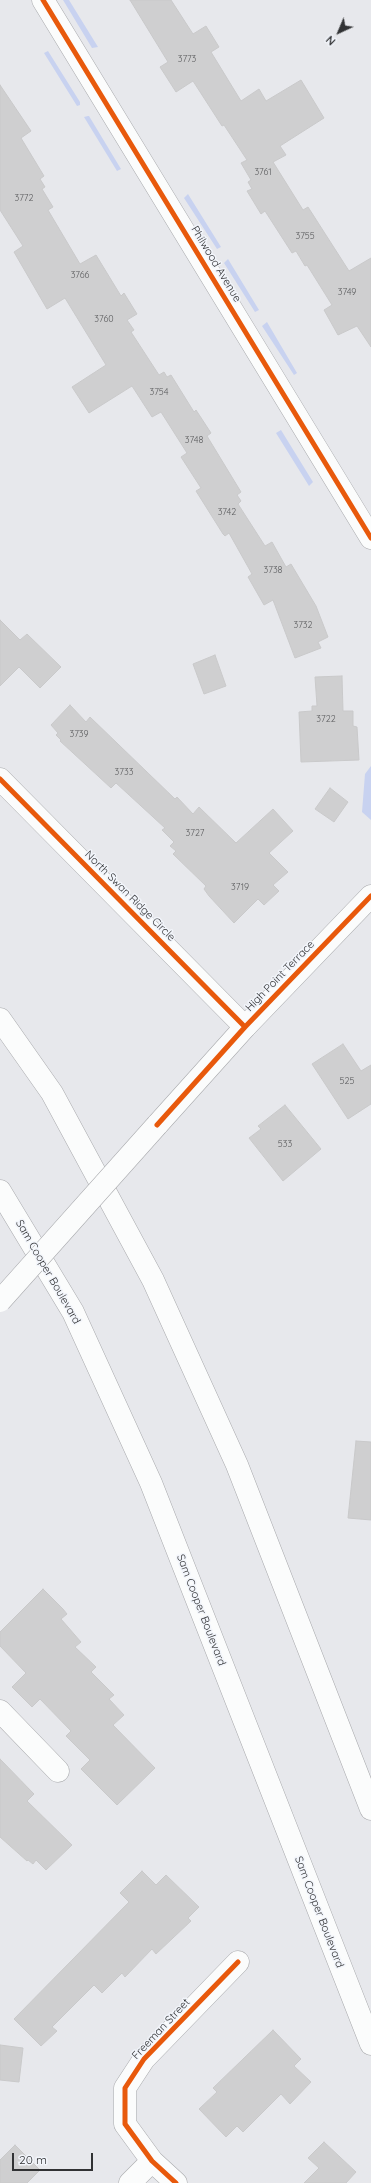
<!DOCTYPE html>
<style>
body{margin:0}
#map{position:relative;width:371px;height:2183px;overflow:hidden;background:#e7e8ec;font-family:Quicksand,sans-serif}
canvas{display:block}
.north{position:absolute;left:319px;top:12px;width:40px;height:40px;-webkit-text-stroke:3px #f2f5fb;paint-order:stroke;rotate:224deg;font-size:11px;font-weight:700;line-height:16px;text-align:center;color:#313234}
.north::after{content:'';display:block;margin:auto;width:14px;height:18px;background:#313234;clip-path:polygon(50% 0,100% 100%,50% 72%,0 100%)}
.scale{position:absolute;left:12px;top:2153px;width:81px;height:18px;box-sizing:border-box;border:2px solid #313234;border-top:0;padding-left:5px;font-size:12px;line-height:14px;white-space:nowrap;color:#313234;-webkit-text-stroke:3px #f2f5fb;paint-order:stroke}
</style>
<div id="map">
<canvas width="371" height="2183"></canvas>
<div class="north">N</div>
<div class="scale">20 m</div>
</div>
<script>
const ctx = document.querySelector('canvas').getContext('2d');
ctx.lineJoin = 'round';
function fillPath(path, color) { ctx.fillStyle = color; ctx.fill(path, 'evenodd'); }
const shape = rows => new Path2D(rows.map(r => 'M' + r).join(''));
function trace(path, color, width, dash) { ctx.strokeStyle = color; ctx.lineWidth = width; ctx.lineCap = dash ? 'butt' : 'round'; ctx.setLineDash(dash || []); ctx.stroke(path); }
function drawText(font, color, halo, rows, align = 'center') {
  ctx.font = font + ' Quicksand,sans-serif'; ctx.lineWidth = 3; ctx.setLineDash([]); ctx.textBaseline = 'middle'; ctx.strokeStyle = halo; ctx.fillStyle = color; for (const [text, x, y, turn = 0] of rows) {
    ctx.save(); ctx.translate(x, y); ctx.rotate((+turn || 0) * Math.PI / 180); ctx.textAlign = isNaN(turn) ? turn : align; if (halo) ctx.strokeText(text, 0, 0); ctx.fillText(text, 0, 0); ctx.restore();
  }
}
const green = shape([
 [63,0,69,0,98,47,92,48],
 [48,51,80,102,80,105,77,106,44,53],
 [88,116,89,116,121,169,117,171,84,117],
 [188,194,221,247,217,249,184,198],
 [228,259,259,310,255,312,224,263],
 [267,322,297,373,294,375,262,326],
 [281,430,313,482,309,486,276,433],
 [371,766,371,820,362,812,365,774]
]);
const building = shape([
 [130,0,171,0,193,34,206,26,219,47,211,52,241,101,259,89,266,101,301,80,324,118,280,146,286,155,273,162,303,210,308,207,349,271,371,258,371,347,357,326,338,335,324,310,332,305,307,265,305,266,296,251,292,253,265,211,261,214,247,191,252,189,248,182,251,180,241,163,247,160,224,125,222,126,193,81,176,92,160,67,168,62,130,0],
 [0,85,31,131,21,138,44,176,40,179,45,187,42,189,53,207,48,210,80,264,96,255,121,296,124,293,137,314,127,320,134,330,131,332,159,375,164,372,167,377,171,375,194,412,196,410,211,433,207,436,241,492,237,495,241,501,238,504,265,546,272,542,286,567,291,564,316,606,328,637,318,642,321,648,295,658,273,600,264,605,248,577,252,574,229,533,225,536,223,534,196,491,201,488,181,457,187,453,161,412,152,417,132,386,89,413,72,387,106,365,65,298,47,309,14,252,23,246,0,210,0,85],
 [0,620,20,640,27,634,61,667,40,688,19,667,0,686,0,620],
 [215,655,226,686,204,694,193,664,215,655],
 [342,676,343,711,353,711,353,726,357,727,359,760,301,762,299,712,312,711,312,706,317,706,315,677,342,676],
 [70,705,86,722,90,717,175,799,177,797,193,814,199,807,236,843,273,809,293,831,269,853,288,872,273,885,279,891,264,905,258,899,234,923,209,896,204,889,206,886,173,854,176,851,170,846,174,842,162,830,165,828,116,783,111,788,60,741,61,740,56,735,58,733,51,725,70,705],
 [330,788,348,802,334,822,315,809,330,788],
 [343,1044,361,1071,371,1065,371,1104,348,1119,312,1064,343,1044],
 [285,1105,321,1149,283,1181,249,1138,261,1129,258,1126,285,1105],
 [356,1441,371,1442,371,1520,348,1518,356,1441],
 [43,1589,63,1609,67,1614,61,1619,81,1642,75,1647,96,1667,91,1672,114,1695,109,1699,124,1715,113,1725,155,1768,117,1805,81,1769,90,1760,66,1736,71,1731,40,1699,32,1707,12,1687,26,1673,0,1646,0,1632,43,1589],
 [0,1759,34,1794,27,1801,72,1845,46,1870,36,1860,33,1864,28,1860,27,1861,0,1837,0,1759],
 [142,1871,156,1885,166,1875,199,1907,188,1918,191,1921,156,1954,152,1949,125,1977,122,1973,102,1993,94,1985,52,2027,57,2031,41,2046,14,2019,129,1902,120,1893,142,1871],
 [273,2030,301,2059,294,2066,311,2082,290,2104,281,2094,243,2132,237,2126,226,2137,199,2109,217,2092,213,2088,273,2030],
 [0,2045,23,2048,19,2082,0,2080,0,2045],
 [324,2142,356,2172,346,2183,304,2183,319,2168,308,2158,324,2142],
 [15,2145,40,2170,27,2183,0,2183,0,2160,15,2145]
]);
const street = shape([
 [43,0,371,538],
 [0,779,245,1027],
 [0,1711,58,1771],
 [130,2183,152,2161],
 [176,2183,152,2161,125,2124,125,2088,144,2059,238,1962]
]);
const secondary = shape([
 [157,1125,245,1027,371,896]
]);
const highway = shape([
 [0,1019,52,1093,153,1280,237,1465,371,1809],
 [0,1191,73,1312,151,1483,371,2044]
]);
const secondaryBridge = shape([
 [0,1301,157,1125]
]);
const cycleway = shape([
 [43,0,371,538],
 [0,779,245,1027],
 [157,1125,245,1027,371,896],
 [176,2183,152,2161,125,2124,125,2088,144,2059,238,1962]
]);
const numberNames = [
 ["3773",187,59],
 ["3761",263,172],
 ["3772",24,198],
 ["3755",305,236],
 ["3766",80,275],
 ["3749",347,292],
 ["3760",104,319],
 ["3754",159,392],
 ["3748",194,440],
 ["3742",227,512],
 ["3738",273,570],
 ["3732",303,625],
 ["3722",326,719],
 ["3739",79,734],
 ["3733",124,772],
 ["3727",195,833],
 ["3719",240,887],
 ["525",347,1081],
 ["533",285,1144]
];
const streetNames = [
 ["Philwood Avenue",216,264,59],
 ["North Swan Ridge Circle",130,896,45],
 ["High Point Terrace",280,976,-46],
 ["Sam Cooper Boulevard",48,1272,60],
 ["Sam Cooper Boulevard",201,1610,69],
 ["Sam Cooper Boulevard",319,1912,69],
 ["Freeman Street",161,2029,-47]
];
fillPath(green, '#c8d2f0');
fillPath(building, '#cfcfd0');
trace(building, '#c9c9ca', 1);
trace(street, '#a8a9ac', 23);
trace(secondary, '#a8a9ac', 23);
trace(highway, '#a8a9ac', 23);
trace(street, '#fbfcfc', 22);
trace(secondary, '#fbfcfc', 22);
trace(highway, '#fbfcfc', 22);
trace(secondaryBridge, '#a8a9ac', 23, []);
trace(secondaryBridge, '#fbfcfc', 22);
trace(cycleway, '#e8590c', 5);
drawText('9px', '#5a5b5d', null, numberNames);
drawText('11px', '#313234', '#f2f5fb', streetNames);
</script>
